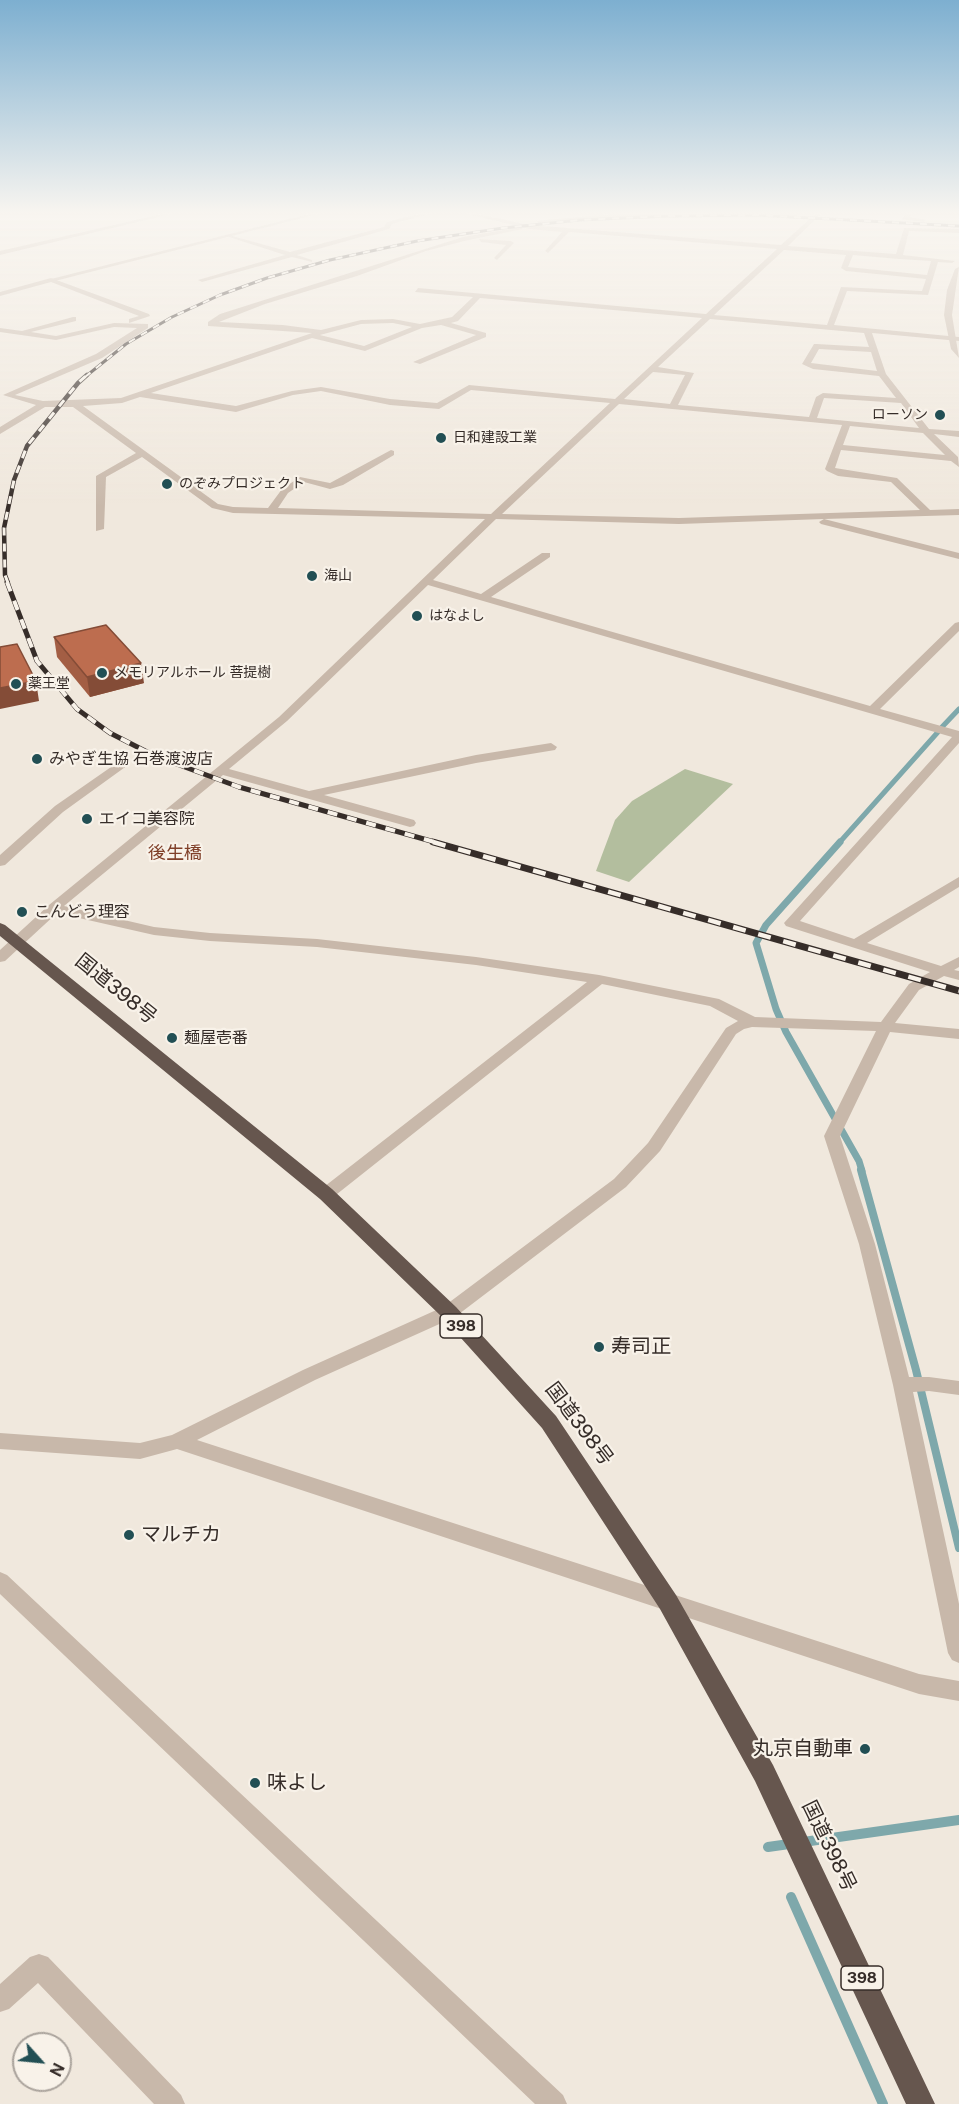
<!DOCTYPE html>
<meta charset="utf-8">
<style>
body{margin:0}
#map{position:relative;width:959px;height:2104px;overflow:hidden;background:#f0e8dd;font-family:"Public Sans",sans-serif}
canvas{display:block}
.north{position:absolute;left:12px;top:2032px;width:60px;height:60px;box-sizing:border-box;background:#f8f2e9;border:2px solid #aaa39c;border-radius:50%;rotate:117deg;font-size:16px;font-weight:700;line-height:24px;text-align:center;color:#362d29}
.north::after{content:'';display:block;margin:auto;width:21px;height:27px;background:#224f54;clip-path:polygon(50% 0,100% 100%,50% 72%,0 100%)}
</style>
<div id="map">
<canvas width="959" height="2104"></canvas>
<div class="north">N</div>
</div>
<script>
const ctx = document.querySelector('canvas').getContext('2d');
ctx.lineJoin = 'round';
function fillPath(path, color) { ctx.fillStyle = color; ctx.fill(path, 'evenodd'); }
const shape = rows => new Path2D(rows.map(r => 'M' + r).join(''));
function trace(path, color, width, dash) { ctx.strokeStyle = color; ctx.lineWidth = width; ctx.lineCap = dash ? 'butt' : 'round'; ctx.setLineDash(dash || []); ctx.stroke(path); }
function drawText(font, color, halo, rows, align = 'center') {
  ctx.font = font + ' "Public Sans","Noto Sans JP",sans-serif'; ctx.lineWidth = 4.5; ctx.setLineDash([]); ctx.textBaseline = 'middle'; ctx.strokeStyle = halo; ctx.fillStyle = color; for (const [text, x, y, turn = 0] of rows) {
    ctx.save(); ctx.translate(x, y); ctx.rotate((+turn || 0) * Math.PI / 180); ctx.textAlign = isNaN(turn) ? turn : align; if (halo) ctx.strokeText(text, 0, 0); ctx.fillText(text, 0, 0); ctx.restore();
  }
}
const green = shape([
 [685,769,733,784,629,882,596,871,615,820,632,801]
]);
const streamFar3 = shape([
 [942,727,959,709],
 [839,843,938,732]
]);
const streamFar2 = shape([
 [840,842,766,925,756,943,776,1009,786,1032,859,1161,862,1171]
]);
const streamFar1 = shape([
 [861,1170,916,1370,959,1548]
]);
const stream = shape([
 [768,1847,959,1820],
 [791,1897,883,2104]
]);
const minor = shape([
 [166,213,175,213,0,255,0,251,166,213],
 [423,213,432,213,392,224,389,229,297,255,312,260,312,262,292,257,202,282,198,280,285,255,229,237,229,235,290,252,384,227,387,222,423,213],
 [464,213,473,213,529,225,781,245,816,213,822,213,788,246,896,254,904,228,959,229,959,233,909,231,903,255,955,261,952,263,938,262,928,295,847,291,834,325,959,337,959,341,872,333,886,374,929,429,959,431,959,437,934,434,958,457,959,467,951,461,841,450,835,468,897,478,930,510,959,509,959,515,824,519,959,553,959,559,821,524,819,522,824,519,679,524,496,519,433,580,481,594,542,553,550,553,550,557,491,597,870,706,955,623,959,622,959,631,880,709,959,731,959,743,800,921,854,939,959,877,959,887,867,943,941,966,959,957,959,967,954,970,959,971,959,980,944,976,919,990,895,1023,959,1029,959,1039,890,1032,840,1136,875,1244,909,1377,929,1377,959,1381,959,1395,929,1391,913,1392,959,1604,959,1663,952,1660,948,1653,893,1385,859,1244,824,1136,876,1031,752,1027,744,1029,736,1034,660,1151,626,1187,455,1317,315,1380,197,1440,919,1674,959,1681,959,1701,919,1694,177,1449,140,1459,0,1449,0,1433,140,1443,172,1435,303,1370,443,1307,614,1179,648,1143,726,1028,738,1021,710,1006,602,984,332,1198,326,1200,320,1198,318,1194,320,1190,587,982,476,965,317,947,210,941,154,935,57,913,5,961,0,962,0,950,49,905,279,717,485,519,233,513,212,508,142,457,106,477,104,529,96,531,96,476,136,453,73,407,45,407,0,434,0,427,36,405,3,395,96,354,137,328,114,327,56,340,0,332,0,328,22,331,73,317,76,317,76,321,31,332,56,336,114,323,148,324,148,328,102,358,15,395,43,401,121,398,312,333,208,326,208,322,220,314,463,237,520,227,523,229,464,241,426,251,357,276,265,304,219,322,283,325,321,330,361,320,393,319,420,324,452,317,473,297,415,292,418,288,706,314,777,249,569,232,548,253,545,251,562,232,529,229,464,213],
 [784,250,846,255,841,268,846,271,926,279,922,291,841,287,827,325,714,315,784,250],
 [853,255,899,259,931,261,927,275,848,267,853,255],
 [480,298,702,318,615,399,469,385,437,403,390,399,321,387,292,391,236,406,151,393,312,338,365,351,422,328,441,325,476,335,413,362,420,364,486,337,486,333,451,323,458,321,480,298],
 [710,319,864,333,869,347,817,344,814,344,802,364,813,369,879,376,896,398,823,393,816,397,809,417,678,405,694,373,658,367,710,319],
 [393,323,412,327,364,346,320,335,361,324,393,323],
 [819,349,871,352,877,371,811,363,819,349],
 [653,372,685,375,670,404,624,399,653,372],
 [471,390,610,403,491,514,278,508,288,493,304,482,330,489,343,485,394,455,394,451,391,450,330,483,300,477,282,489,268,508,233,507,218,504,83,406,122,403,140,397,236,412,293,395,321,391,390,405,439,409,471,390],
 [824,398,901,403,919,428,817,418,824,398],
 [619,404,842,425,825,469,827,471,838,476,891,482,920,510,679,518,502,514,619,404],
 [850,426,923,433,945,455,843,445,850,426],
 [428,585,952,737,784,923,786,926,930,972,909,984,881,1022,755,1017,719,999,599,975,476,957,317,939,210,933,154,927,64,906,223,775,410,827,414,826,416,823,414,820,324,795,476,763,555,750,557,747,551,743,476,755,309,791,229,769,287,721,428,585],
 [623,213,718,213,539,223,536,221,623,213],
 [907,213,913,213,910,217,926,220,923,222,902,219,907,213],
 [479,239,511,241,514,243,497,260,494,258,506,245,481,242,479,239],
 [51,278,149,314,150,316,129,323,129,319,139,316,51,282,0,296,0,292,51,278],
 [124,758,128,759,128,765,63,812,5,865,0,866,0,855,55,806,124,758],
 [0,1572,7,1575,563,2095,567,2104,535,2104,0,1594,0,1572],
 [39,1954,48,1957,181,2095,185,2104,154,2104,38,1983,9,2009,0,2012,0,1984,30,1957,39,1954]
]);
const tertiary = shape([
 [313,213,322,213,51,282,47,280,313,213],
 [959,267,952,315,959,358,951,349,944,315,947,290,955,269,959,267]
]);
const trunk = shape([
 [0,923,5,925,332,1189,456,1307,556,1416,676,1595,773,1765,935,2104,906,2104,755,1781,660,1609,542,1428,442,1317,320,1199,0,936,0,923]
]);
const railFar3 = shape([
 [85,377,126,344,172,317,220,295,267,278,330,260,417,241,503,228,580,220,667,216,757,215,959,226]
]);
const railFar2 = shape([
 [8,583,5,575,4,528,14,480,27,446,78,383,87,375]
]);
const railFar1 = shape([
 [7,582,37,661,77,709,110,733,155,756,239,787,438,843]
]);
const rail = shape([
 [433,842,959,991]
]);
const wall = shape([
 [54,637,144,683,90,697,57,657]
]);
const shadedWall = shape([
 [141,663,144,683,90,697,87,677],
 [36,681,39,701,0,709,0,688]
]);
const building = shape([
 [106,625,141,663,87,677,54,637,106,625],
 [17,644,36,681,0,688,0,647,17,644]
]);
const markers = [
 [940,415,6,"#224f54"],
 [441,438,6,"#224f54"],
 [167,484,6,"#224f54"],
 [312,576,6,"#224f54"],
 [417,616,6,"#224f54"],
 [102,673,6,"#224f54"],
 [16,684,6,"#224f54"],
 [37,759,6,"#224f54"],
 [87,819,6,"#224f54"],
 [22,912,6,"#224f54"],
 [172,1038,6,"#224f54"],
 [599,1347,6,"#224f54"],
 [129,1535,6,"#224f54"],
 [865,1749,6,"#224f54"],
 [255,1783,6,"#224f54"]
];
const farPoinames = [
 ["ローソン",928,415,"right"],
 ["日和建設工業",453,438],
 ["のぞみプロジェクト",179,484],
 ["海山",324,576],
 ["はなよし",429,616],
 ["メモリアルホール 菩提樹",114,673],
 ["薬王堂",28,684]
];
const shields = [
 [461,1326,42],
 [862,1978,42]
];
const shieldNames = [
 ["398",461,1326],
 ["398",862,1978]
];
const poiNames = [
 ["みやぎ生協 石巻渡波店",49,759],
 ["エイコ美容院",99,819],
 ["こんどう理容",34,912],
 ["麺屋壱番",184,1038]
];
const neighbourhoodNames = [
 ["後生橋",175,853]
];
const nearStreetnames = [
 ["国道398号",116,989,39],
 ["国道398号",579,1424,53],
 ["国道398号",829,1846,64]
];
const nearPoinames = [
 ["寿司正",611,1347],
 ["マルチカ",141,1535],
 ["丸京自動車",853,1749,"right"],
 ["味よし",267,1783]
];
fillPath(green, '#b3be9e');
trace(streamFar3, '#7ea8ab', 5);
trace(streamFar2, '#7ea8ab', 7);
trace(streamFar1, '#7ea8ab', 8);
trace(stream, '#7ea8ab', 10);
fillPath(minor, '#c8b8aa');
fillPath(tertiary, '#c8b8aa');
fillPath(trunk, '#66564e');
trace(railFar3, '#362d29', 3);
trace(railFar2, '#362d29', 4.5);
trace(railFar1, '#362d29', 5);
trace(rail, '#362d29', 7);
trace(railFar3, '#f8f2e9', 2, [7]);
trace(railFar2, '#f8f2e9', 3, [8]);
trace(railFar1, '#f8f2e9', 4, [10]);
trace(rail, '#f8f2e9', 4.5, [13]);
fillPath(wall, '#a35e44');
fillPath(shadedWall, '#844c37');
fillPath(building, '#bd6d4f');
trace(building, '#844c37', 1.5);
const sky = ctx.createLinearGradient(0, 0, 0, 507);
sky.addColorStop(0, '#7dafd0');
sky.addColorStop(0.42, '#f8f5f0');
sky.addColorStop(1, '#f8f5f000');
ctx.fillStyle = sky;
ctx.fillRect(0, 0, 959, 507);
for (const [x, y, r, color] of markers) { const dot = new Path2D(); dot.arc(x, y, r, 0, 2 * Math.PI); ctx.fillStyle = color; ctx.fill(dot); trace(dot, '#f8f2e9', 2); }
drawText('14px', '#362d29', '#f8f2e9', farPoinames, 'left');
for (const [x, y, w] of shields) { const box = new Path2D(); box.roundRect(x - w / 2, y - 12, w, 24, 4.5); ctx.fillStyle = '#f8f2e9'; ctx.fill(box); trace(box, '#362d29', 1.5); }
drawText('bold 15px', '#362d29', null, shieldNames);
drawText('16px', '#362d29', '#f8f2e9', poiNames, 'left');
drawText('18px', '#7f3f28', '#f8f2e9', neighbourhoodNames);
drawText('20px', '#362d29', '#f8f2e9', nearStreetnames);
drawText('20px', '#362d29', '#f8f2e9', nearPoinames, 'left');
</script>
